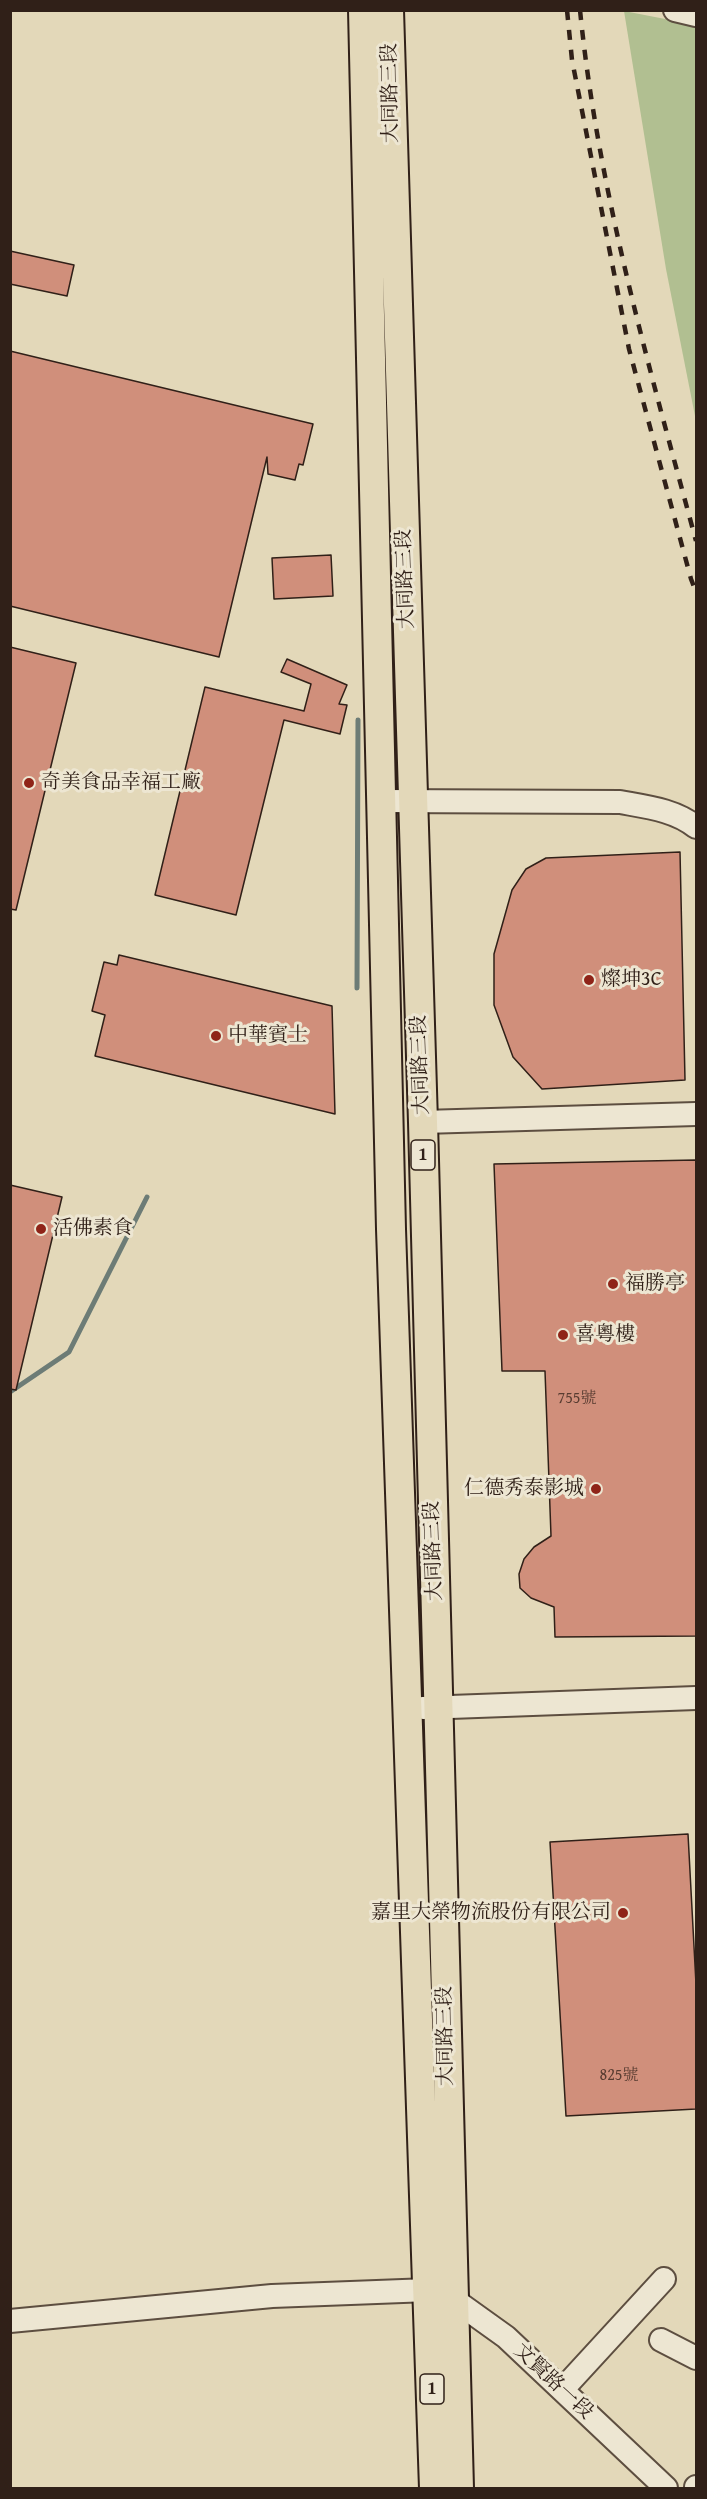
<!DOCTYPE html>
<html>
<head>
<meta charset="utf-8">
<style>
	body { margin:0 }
	#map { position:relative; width:707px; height:2499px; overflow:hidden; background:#e3d8b9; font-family:"Gentium Book Plus",serif }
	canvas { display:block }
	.frame { position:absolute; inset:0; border:12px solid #302018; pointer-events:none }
</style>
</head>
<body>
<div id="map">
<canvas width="707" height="2499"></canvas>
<div class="frame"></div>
</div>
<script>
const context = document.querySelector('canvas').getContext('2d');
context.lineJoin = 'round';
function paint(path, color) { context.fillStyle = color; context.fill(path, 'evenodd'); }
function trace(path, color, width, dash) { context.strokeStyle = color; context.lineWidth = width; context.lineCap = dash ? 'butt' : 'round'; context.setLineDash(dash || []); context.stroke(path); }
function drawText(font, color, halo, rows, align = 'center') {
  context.font = font + ' "Gentium Book Plus","Noto Serif TC",serif'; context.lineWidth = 6; context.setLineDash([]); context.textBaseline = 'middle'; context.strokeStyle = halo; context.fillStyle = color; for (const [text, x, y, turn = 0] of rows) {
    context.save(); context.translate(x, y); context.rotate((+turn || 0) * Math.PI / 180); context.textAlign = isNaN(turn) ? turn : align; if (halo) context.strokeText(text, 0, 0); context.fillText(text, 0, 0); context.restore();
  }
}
paint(new Path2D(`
	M 624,11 L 696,25 L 696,421 L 666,269 Z`), '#b1bf91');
trace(new Path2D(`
	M 357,988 L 358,720
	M 10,1392 L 69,1352 L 147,1197`), '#6d7c76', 5);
const building = new Path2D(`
	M 10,251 L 74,265 L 67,296 L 10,284 Z
	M 10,351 L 313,424 L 303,465 L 299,464 L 295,480 L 268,474 L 267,457 L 219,657 L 10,606 Z
	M 331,555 L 333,596 L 274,599 L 272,558 Z
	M 10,647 L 76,663 L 16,910 L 10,909 Z
	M 287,659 L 347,685 L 339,704 L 347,705 L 340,734 L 284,720 L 236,915 L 155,895 L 205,687 L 304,711 L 311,684 L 281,672 Z
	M 680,852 L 685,1080 L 542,1089 L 513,1057 L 494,1005 L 494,954 L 512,890 L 526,869 L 546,858 Z
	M 119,955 L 332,1006 L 335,1114 L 95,1056 L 105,1015 L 92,1011 L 104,962 L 117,965 Z
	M 696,1160 L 696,1636 L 555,1637 L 554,1607 L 531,1598 L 520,1588 L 519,1574 L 524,1559 L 534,1547 L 551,1536 L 545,1371 L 502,1371 L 494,1164 Z
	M 10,1185 L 62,1197 L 16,1390 L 10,1389 Z
	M 688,1834 L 696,1984 L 696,2109 L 566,2116 L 550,1842 Z`);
paint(building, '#d08f7b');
trace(building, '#302018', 1.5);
const minor = new Path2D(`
	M 675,10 L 696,15
	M 381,801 L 620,802 C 647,807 675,810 696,827
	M 423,1122 L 696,1114
	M 423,1708 L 696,1698
	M 10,2321 L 272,2296 L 429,2290 L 453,2299 L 506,2337 L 666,2488
	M 661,2340 L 696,2358
	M 562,2390 L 664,2279
	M 696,2488 L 696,2487`);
const major = new Path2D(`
	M 363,10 L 391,1229 L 434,2488
	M 389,10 L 423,1122 L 459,2488`);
trace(minor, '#5d4e40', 26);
trace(major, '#302018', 32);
trace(minor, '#ede6d2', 22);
trace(major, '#e3d8b9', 28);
trace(new Path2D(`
	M 567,10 L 572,60 L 629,349 L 691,579 L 696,592
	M 580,10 C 598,191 649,366 696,541`), '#302018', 4.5, [10, 10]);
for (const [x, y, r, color] of [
	[29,783,6,"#8f2418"],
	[589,980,6,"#8f2418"],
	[216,1036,6,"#8f2418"],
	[41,1229,6,"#8f2418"],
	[613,1284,6,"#8f2418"],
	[563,1335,6,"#8f2418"],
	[596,1489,6,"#8f2418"],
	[623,1913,6,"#8f2418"]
]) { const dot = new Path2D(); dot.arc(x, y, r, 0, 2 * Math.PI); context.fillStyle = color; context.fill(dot); trace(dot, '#ede6d2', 2); }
drawText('16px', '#583c31', null, [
	["755號",577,1399],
	["825號",619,2076]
]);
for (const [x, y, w] of [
	[423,1155,24],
	[432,2389,24]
]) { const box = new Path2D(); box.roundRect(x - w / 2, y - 15, w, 30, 4.5); context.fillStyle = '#ede6d2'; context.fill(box); trace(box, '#302018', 1.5); }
drawText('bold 18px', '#302018', null, [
	["1",423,1155],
	["1",432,2389]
]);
drawText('20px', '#302018', '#ede6d2', [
	["大同路三段",391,93,-91],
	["大同路三段",406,579,-92],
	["大同路三段",421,1065,-92],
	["大同路三段",434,1551,-92],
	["大同路三段",446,2036,-91],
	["文賢路一段",553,2382,43]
]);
drawText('20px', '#302018', '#ede6d2', [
	["奇美食品幸福工廠",41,783],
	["燦坤3C",601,980],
	["中華賓士",228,1036],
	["活佛素食",53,1229],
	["福勝亭",625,1284],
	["喜粵樓",575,1335],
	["仁德秀泰影城",584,1489,"right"],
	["嘉里大榮物流股份有限公司",611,1913,"right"]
], 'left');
</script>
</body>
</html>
